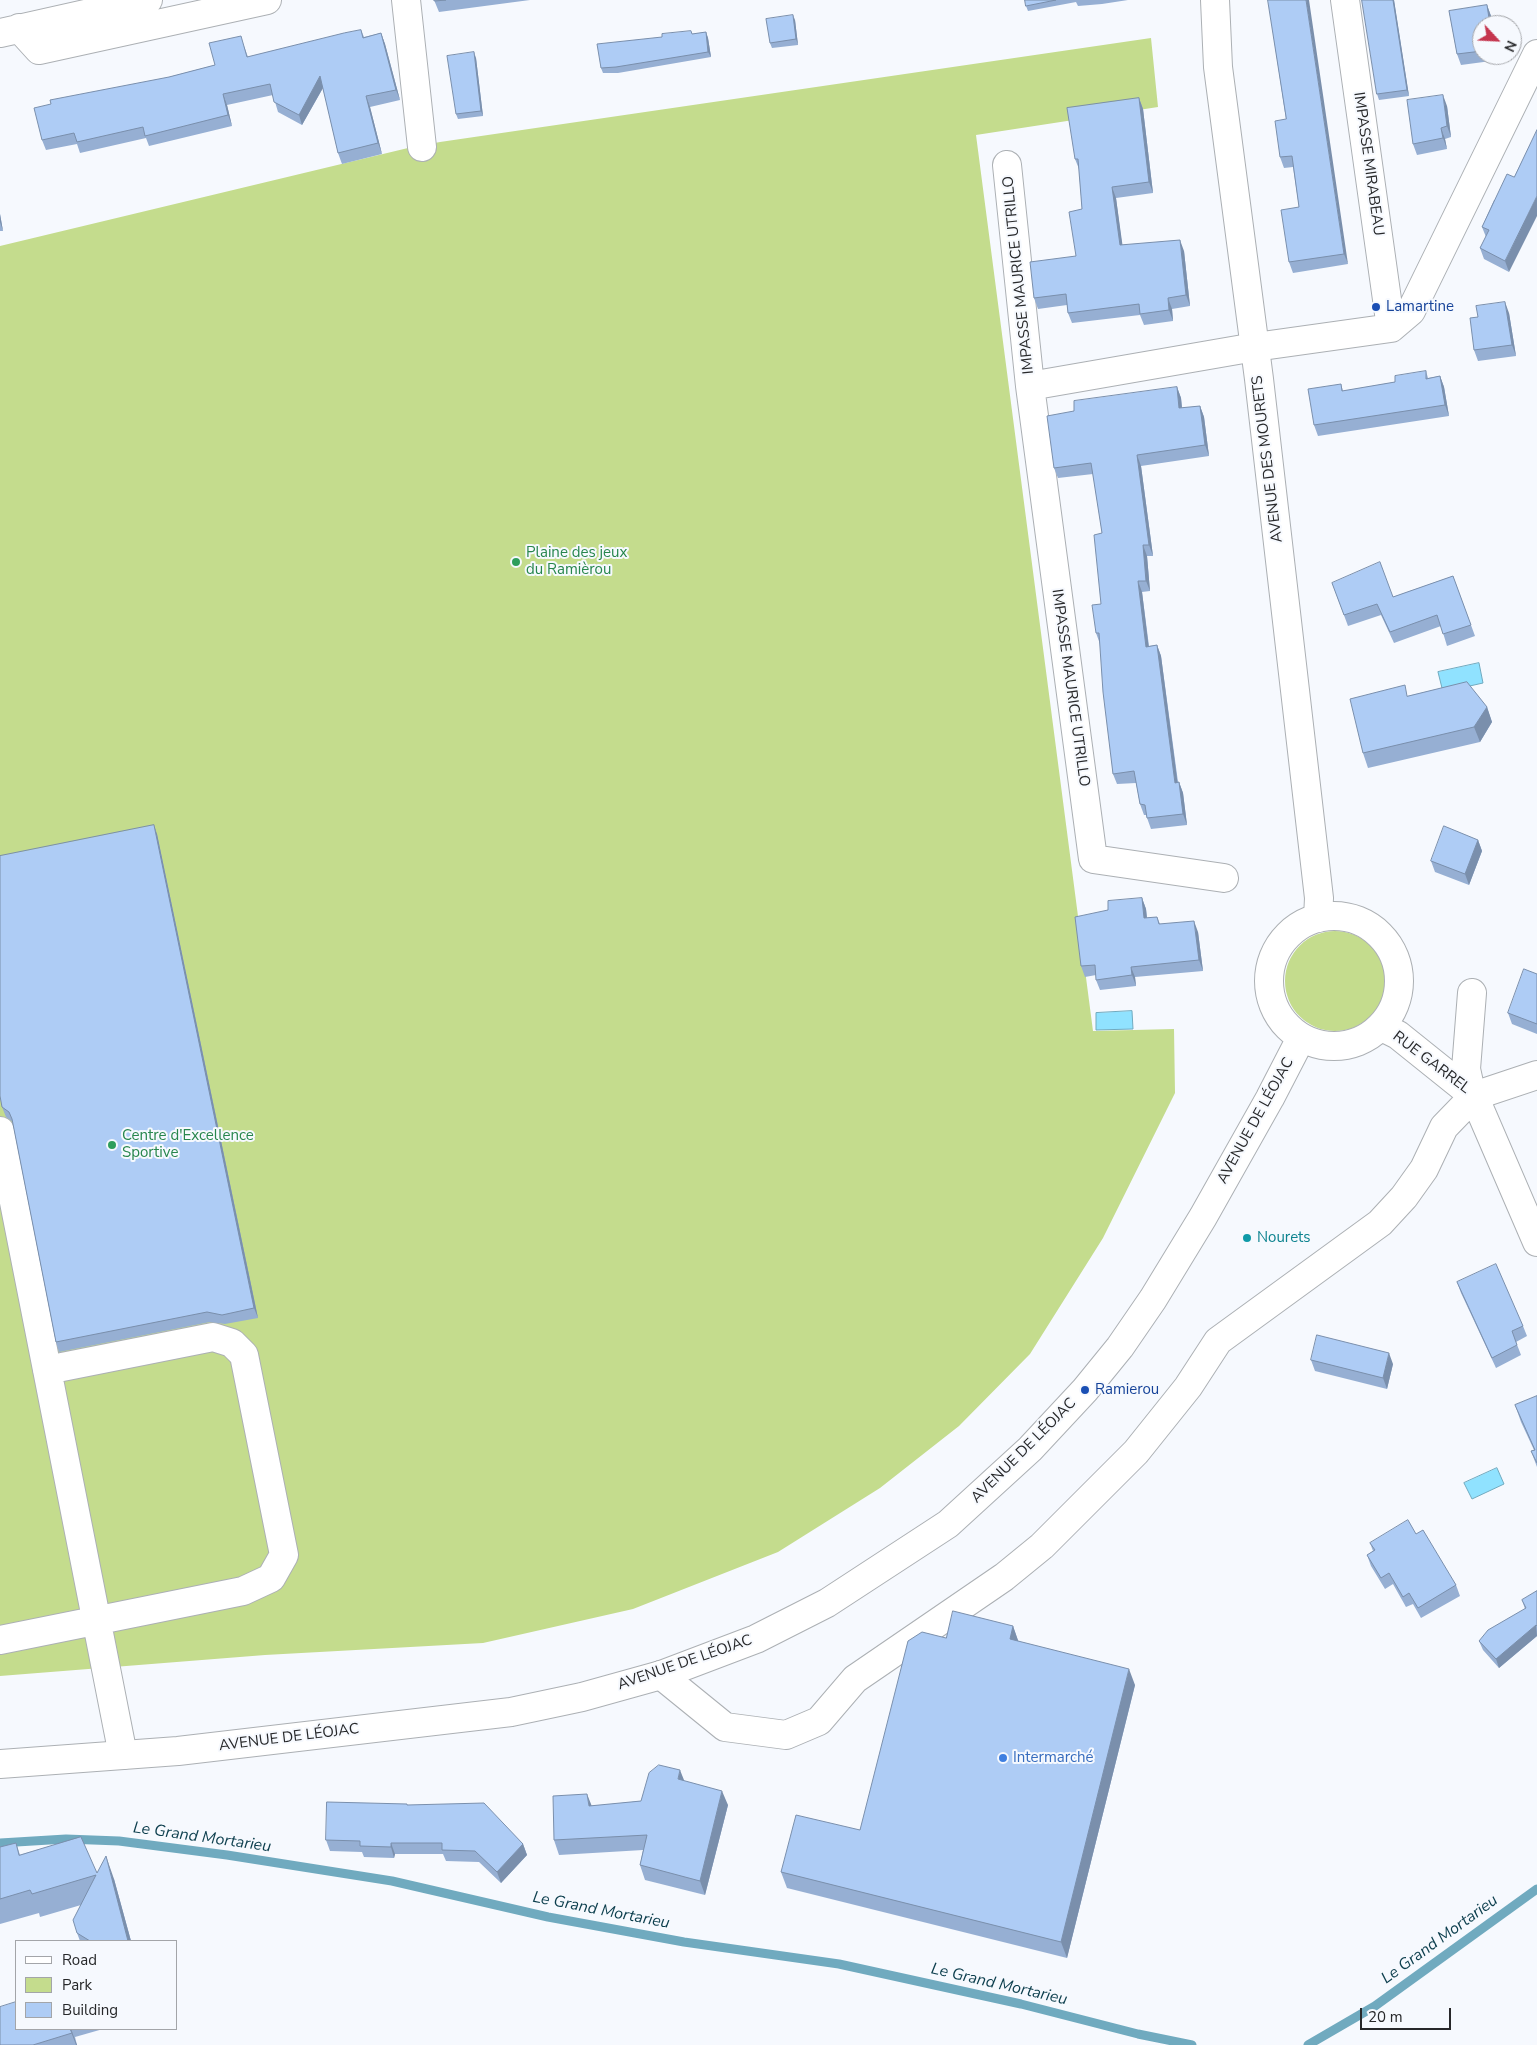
<!DOCTYPE html>
<html>
<head>
<meta charset="utf-8">
<style>
	body { margin:0 }
	#map { position:relative; width:1537px; height:2045px; overflow:hidden; background:#f6f9fe; font-family:"Nunito Sans",sans-serif }
	canvas { display:block }
	.legend { position:absolute; left:15px; top:1940px; width:162px; height:90px; box-sizing:border-box; background:#f6f9fe; border:1px solid #a3a5a9; margin:0; padding:6px 9px; list-style:none; font-size:15px; color:#27282a }
	.legend li { display:flex; align-items:center; gap:10px; height:25px }
	.legend b { width:25px; border:1px solid #a3a5a9 }
	.north { position:absolute; left:1472px; top:15px; width:50px; height:50px; box-sizing:border-box; background:#f6f9fe; border:1px solid #a3a5a9; border-radius:50%; rotate:115deg; font-size:14px; font-weight:700; line-height:20px; text-align:center; color:#27282a }
	.north::after { content:''; display:block; margin:auto; width:18px; height:22px; background:#c5354e; clip-path:polygon(50% 0,100% 100%,50% 72%,0 100%) }
	.scale { position:absolute; left:1360px; top:2008px; width:91px; height:22px; box-sizing:border-box; border:2px solid #27282a; border-top:0; padding-left:6px; font-size:15px; line-height:18px; white-space:nowrap; color:#27282a; -webkit-text-stroke:4px #f6f9fe; paint-order:stroke }
</style>
</head>
<body>
<div id="map">
<canvas width="1537" height="2045"></canvas>
<ul class="legend">
<li><b style="height:6px;background:#fff"></b>Road</li>
<li><b style="height:14px;background:#c4dc8d"></b>Park</li>
<li><b style="height:14px;background:#aeccf5"></b>Building</li>
</ul>
<div class="north">N</div>
<div class="scale">20 m</div>
</div>
<script>
const context = document.querySelector('canvas').getContext('2d');
context.lineJoin = 'round';
function paint(path, color) { context.fillStyle = color; context.fill(path, 'evenodd'); }
function trace(path, color, width, dash) { context.strokeStyle = color; context.lineWidth = width; context.lineCap = dash ? 'butt' : 'round'; context.setLineDash(dash || []); context.stroke(path); }
function drawText(font, color, halo, rows, align = 'center') {
  context.font = font + ' "Nunito Sans",sans-serif'; context.lineWidth = 4; context.setLineDash([]); context.textBaseline = 'middle'; context.strokeStyle = halo; context.fillStyle = color; for (const [text, x, y, turn = 0] of rows) {
    context.save(); context.translate(x, y); context.rotate((+turn || 0) * Math.PI / 180); context.textAlign = isNaN(turn) ? turn : align; if (halo) context.strokeText(text, 0, 0); context.fillText(text, 0, 0); context.restore();
  }
}
paint(new Path2D(`
	M 1151,38 L 1158,107 L 976,135 L 1093,1031 L 1174,1029 L 1175,1093 L 1103,1238 L 1030,1354 L 959,1426 L 880,1488 L 778,1552 L 633,1609 L 483,1643 L 265,1655 L 0,1676 L 0,246 L 408,148 L 440,142 Z
	M1285 981a50 50 0 1 1 100 0a50 50 0 1 1-100 0Z`), '#c4dc8d');
const water = new Path2D(`
	M 1479,663 L 1483,683 L 1443,692 L 1438,672 Z
	M 1132,1011 L 1133,1029 L 1096,1030 L 1096,1013 Z
	M 1497,1468 L 1504,1484 L 1472,1499 L 1464,1483 Z`);
paint(water, '#90e2ff');
trace(water, '#70aabf', 1);
trace(new Path2D(`
	M 0,1843 L 66,1839 L 119,1841 L 227,1855 L 392,1881 L 548,1917 L 684,1942 L 839,1964 L 1021,2004 L 1138,2034 L 1192,2045
	M 1308,2045 L 1375,2006 L 1537,1889`), '#70aabf', 9);
const minor = new Path2D(`
	M 406,0 L 422,147
	M 1345,0 L 1391,328
	M 19,28 L 39,50 L 267,0
	M 0,33 L 148,0
	M 1007,165 L 1030,386 L 1093,859 L 1224,878
	M 1030,386 L 1255,347 L 1391,328 L 1411,311 L 1537,54
	M 1382,1027 L 1398,1035 L 1474,1096 L 1537,1242
	M 1471,1092 L 1466,1069 L 1472,993
	M 0,1131 L 123,1755
	M 0,1640 L 243,1591 L 271,1578 L 284,1555 L 244,1355 L 232,1343 L 213,1337 L 47,1370
	M 661,1675 L 725,1727 L 786,1735 L 819,1721 L 855,1679 L 1004,1577 L 1042,1546 L 1136,1452 L 1188,1387 L 1218,1341 L 1380,1223 L 1404,1197 L 1424,1169 L 1444,1127 L 1474,1096 L 1537,1075`);
const major = new Path2D(`
	M 1215,0 L 1218,67 L 1259,379 L 1319,898 L 1318,918
	M1269 981a65 65 0 1 1 130 0a65 65 0 1 1-130 0Z
	M 0,1764 L 178,1751 L 511,1712 L 582,1697 L 661,1675 L 756,1639 L 827,1603 L 948,1524 L 1030,1449 L 1085,1390 L 1120,1347 L 1153,1299 L 1203,1217 L 1270,1098 L 1301,1038`);
trace(minor, '#acb0b4', 30);
trace(major, '#acb0b4', 30);
trace(minor, '#fff', 28);
trace(major, '#fff', 28);
paint(new Path2D(`
	M 434,0 L 530,0 L 439,12 Z
	M 1025,0 L 1128,0 L 1102,4 L 1078,6 L 1076,2 L 1028,11 L 1026,6 Z
	M 1268,0 L 1348,264 L 1293,273 L 1289,262 L 1299,207 L 1293,167 L 1284,168 L 1280,157 L 1286,119 Z
	M 1362,0 L 1394,0 L 1409,96 L 1379,100 L 1377,94 Z
	M 1487,5 L 1491,16 L 1492,25 L 1482,25 L 1482,55 L 1490,55 L 1491,61 L 1461,65 L 1457,54 L 1449,11 Z
	M 795,20 L 798,45 L 772,48 L 770,43 Z
	M 361,30 L 364,37 L 381,33 L 385,44 L 400,100 L 370,107 L 382,154 L 342,164 L 338,153 L 323,88 L 302,125 L 278,112 L 273,95 L 227,105 L 232,126 L 149,146 L 146,138 L 80,153 L 77,144 L 46,150 L 42,140 L 169,77 L 215,65 L 244,46 L 248,57 Z
	M 706,32 L 708,38 L 711,57 L 618,73 L 603,73 L 601,68 L 692,34 Z
	M 476,58 L 483,116 L 458,119 L 456,114 Z
	M 1139,98 L 1143,109 L 1153,193 L 1116,198 L 1122,245 L 1184,251 L 1190,306 L 1172,309 L 1173,321 L 1144,325 L 1140,315 L 1072,323 L 1068,313 L 1067,305 L 1038,309 L 1034,298 L 1076,256 L 1082,209 L 1079,169 L 1075,159 Z
	M 1447,106 L 1451,137 L 1445,139 L 1447,149 L 1417,155 L 1413,144 Z
	M 1494,200 L 1509,272 L 1484,259 L 1480,248 L 1486,237 L 1482,227 Z
	M 0,214 L 3,231 L 0,231 Z
	M 1509,313 L 1516,356 L 1478,361 L 1474,350 Z
	M 1426,371 L 1428,378 L 1440,376 L 1444,387 L 1449,416 L 1318,436 L 1314,425 L 1341,384 L 1343,391 L 1395,382 Z
	M 1177,387 L 1181,398 L 1182,408 L 1200,406 L 1204,417 L 1209,456 L 1141,466 L 1153,556 L 1147,556 L 1150,591 L 1142,592 L 1149,646 L 1157,645 L 1161,656 L 1178,782 L 1179,782 L 1183,793 L 1187,825 L 1151,829 L 1146,815 L 1144,815 L 1140,804 L 1136,783 L 1117,784 L 1113,774 L 1100,644 L 1096,633 L 1101,604 L 1102,533 L 1093,474 L 1058,478 L 1054,468 L 1074,411 Z
	M 1453,576 L 1475,636 L 1447,646 L 1441,626 L 1394,643 L 1381,615 L 1348,626 L 1332,583 L 1393,597 Z
	M 1409,696 L 1487,707 L 1492,722 L 1480,742 L 1368,768 L 1363,753 Z
	M 157,834 L 258,1318 L 225,1324 L 210,1322 L 59,1352 L 56,1342 L 13,1122 L 6,1117 L 2,1107 Z
	M 1478,840 L 1482,851 L 1469,885 L 1435,872 L 1431,861 Z
	M 1142,898 L 1146,909 L 1147,918 L 1157,917 L 1160,924 L 1198,932 L 1203,971 L 1135,977 L 1136,986 L 1100,990 L 1096,980 L 1096,975 L 1085,977 L 1081,966 L 1108,910 Z
	M 1537,974 L 1537,1034 L 1512,1024 L 1508,1013 Z
	M 1457,1282 L 1523,1326 L 1527,1336 L 1516,1342 L 1521,1355 L 1496,1368 L 1461,1293 Z
	M 1311,1360 L 1393,1364 L 1387,1389 L 1315,1371 Z
	M 1537,1396 L 1537,1467 L 1531,1451 L 1534,1450 L 1521,1422 L 1515,1405 Z
	M 1416,1534 L 1456,1585 L 1460,1596 L 1421,1618 L 1413,1604 L 1406,1607 L 1393,1584 L 1385,1589 L 1371,1566 L 1367,1555 L 1373,1551 L 1370,1543 Z
	M 1537,1591 L 1537,1636 L 1499,1668 L 1483,1650 L 1479,1641 L 1525,1609 L 1522,1600 Z
	M 1013,1626 L 1018,1641 L 1135,1685 L 1067,1958 L 787,1888 L 781,1872 L 860,1830 L 946,1638 Z
	M 684,1781 L 728,1805 L 705,1895 L 645,1880 L 640,1865 L 643,1850 L 559,1855 L 554,1840 L 592,1806 L 641,1801 Z
	M 407,1805 L 523,1844 L 527,1855 L 501,1883 L 479,1862 L 446,1861 L 443,1854 L 395,1854 L 394,1858 L 364,1857 L 362,1852 L 330,1851 L 326,1840 Z
	M 16,1843 L 20,1855 L 97,1873 L 114,1879 L 131,1941 L 80,1941 L 77,1933 L 81,1905 L 40,1917 L 39,1913 L 0,1924 L 0,1847 Z
	M 16,2029 L 103,2029 L 75,2037 L 77,2045 L 0,2045 Z`), '#96afd3');
paint(new Path2D(`
	M 1306,0 L 1309,0 L 1348,264 L 1344,254 Z
	M 1393,0 L 1394,0 L 1409,96 L 1407,90 Z
	M 1487,5 L 1491,16 L 1492,25 L 1490,25 Z
	M 793,15 L 795,20 L 798,45 L 796,39 Z
	M 706,32 L 708,38 L 711,57 L 708,52 Z
	M 381,33 L 385,44 L 400,100 L 396,90 Z
	M 474,52 L 476,58 L 483,116 L 481,111 Z
	M 320,76 L 324,86 L 302,125 L 299,115 Z
	M 223,94 L 227,105 L 232,126 L 228,115 Z
	M 1443,95 L 1447,106 L 1451,137 L 1447,126 Z
	M 366,96 L 370,107 L 382,154 L 378,143 Z
	M 1139,98 L 1143,109 L 1153,193 L 1149,182 Z
	M 1441,128 L 1445,139 L 1447,149 L 1443,138 Z
	M 1112,187 L 1116,198 L 1124,256 L 1120,245 Z
	M 1537,196 L 1537,216 L 1509,272 L 1505,261 Z
	M 0,214 L 3,231 L 0,222 Z
	M 1180,240 L 1184,251 L 1190,306 L 1186,295 Z
	M 1168,298 L 1172,309 L 1173,321 L 1169,310 Z
	M 1505,302 L 1509,313 L 1516,356 L 1512,345 Z
	M 1440,376 L 1444,387 L 1449,416 L 1445,405 Z
	M 1177,387 L 1181,398 L 1183,419 L 1179,408 Z
	M 1200,406 L 1204,417 L 1209,456 L 1205,445 Z
	M 1137,455 L 1141,466 L 1153,556 L 1149,545 Z
	M 1143,545 L 1147,556 L 1150,591 L 1146,581 Z
	M 1138,581 L 1142,592 L 1150,658 L 1146,647 Z
	M 1157,645 L 1161,656 L 1179,794 L 1175,783 Z
	M 1487,707 L 1492,722 L 1480,742 L 1474,727 Z
	M 1179,782 L 1183,793 L 1187,825 L 1183,814 Z
	M 154,825 L 157,834 L 258,1318 L 254,1308 Z
	M 1478,840 L 1482,851 L 1469,885 L 1465,874 Z
	M 1142,898 L 1146,909 L 1148,929 L 1144,918 Z
	M 1194,921 L 1198,932 L 1203,971 L 1199,960 Z
	M 1131,967 L 1135,977 L 1136,986 L 1132,975 Z
	M 1389,1353 L 1393,1364 L 1387,1389 L 1383,1378 Z
	M 1536,1625 L 1537,1636 L 1499,1668 L 1496,1659 Z
	M 1013,1626 L 1019,1643 L 1010,1639 Z
	M 1129,1669 L 1135,1685 L 1067,1958 L 1061,1942 Z
	M 680,1770 L 686,1785 L 678,1779 Z
	M 722,1791 L 728,1805 L 705,1895 L 700,1881 Z
	M 587,1794 L 593,1809 L 589,1806 Z
	M 391,1843 L 395,1854 L 394,1858 L 391,1847 Z
	M 523,1844 L 527,1855 L 501,1883 L 497,1872 Z
	M 106,1856 L 114,1879 L 131,1941 L 128,1941 Z
	M 70,2029 L 71,2029 L 77,2045 L 76,2045 Z`), '#7a8fac');
const building = new Path2D(`
	M 434,0 L 446,0 L 435,1 Z
	M 1025,0 L 1056,0 L 1026,6 Z
	M 1268,0 L 1306,0 L 1344,254 L 1289,262 L 1281,210 L 1299,207 L 1292,156 L 1280,157 L 1275,121 L 1286,119 Z
	M 1362,0 L 1393,0 L 1407,90 L 1377,94 Z
	M 1487,5 L 1490,25 L 1482,25 L 1482,51 L 1457,54 L 1449,11 Z
	M 793,15 L 796,39 L 770,43 L 766,19 Z
	M 361,30 L 363,38 L 381,33 L 396,90 L 366,96 L 378,143 L 338,153 L 320,76 L 299,115 L 274,102 L 270,84 L 223,94 L 228,115 L 145,136 L 143,127 L 77,142 L 74,133 L 42,140 L 34,108 L 51,104 L 50,100 L 169,77 L 215,65 L 209,43 L 241,36 L 247,57 L 344,33 Z
	M 691,31 L 692,34 L 706,32 L 708,52 L 616,67 L 601,68 L 597,44 L 662,37 L 662,34 Z
	M 474,52 L 481,111 L 456,114 L 447,56 Z
	M 1443,95 L 1447,126 L 1441,128 L 1443,138 L 1413,144 L 1407,100 Z
	M 1139,98 L 1149,182 L 1112,187 L 1120,245 L 1180,240 L 1186,295 L 1168,298 L 1169,310 L 1140,314 L 1139,304 L 1068,313 L 1066,294 L 1034,298 L 1030,262 L 1076,256 L 1069,212 L 1082,209 L 1078,159 L 1075,159 L 1067,108 Z
	M 1537,130 L 1537,196 L 1505,261 L 1480,248 L 1489,230 L 1482,227 L 1507,174 L 1514,177 Z
	M 1505,302 L 1512,345 L 1474,350 L 1470,318 L 1478,317 L 1476,306 Z
	M 1426,371 L 1426,379 L 1440,376 L 1445,405 L 1314,425 L 1308,389 L 1341,384 L 1342,391 L 1395,382 L 1395,376 Z
	M 1177,387 L 1179,408 L 1200,406 L 1205,445 L 1137,455 L 1149,545 L 1143,545 L 1146,581 L 1138,581 L 1146,647 L 1157,645 L 1175,783 L 1179,782 L 1183,814 L 1147,818 L 1145,805 L 1140,804 L 1134,771 L 1113,774 L 1103,692 L 1099,633 L 1096,633 L 1092,605 L 1101,604 L 1094,535 L 1102,533 L 1091,463 L 1054,468 L 1047,416 L 1074,411 L 1074,401 Z
	M 1380,562 L 1393,597 L 1453,576 L 1471,625 L 1443,634 L 1437,615 L 1390,632 L 1377,604 L 1344,615 L 1332,583 Z
	M 1467,682 L 1487,707 L 1474,727 L 1363,753 L 1350,699 L 1405,685 L 1407,696 Z
	M 154,825 L 254,1308 L 222,1315 L 207,1312 L 56,1342 L 12,1119 L 9,1112 L 2,1107 L 0,1096 L 0,856 Z
	M 1444,826 L 1478,840 L 1465,874 L 1431,861 Z
	M 1142,898 L 1144,918 L 1157,917 L 1159,924 L 1194,921 L 1199,960 L 1131,967 L 1132,975 L 1096,980 L 1095,965 L 1081,966 L 1075,917 L 1108,910 L 1108,901 Z
	M 1524,969 L 1537,974 L 1537,1024 L 1508,1013 Z
	M 1496,1264 L 1523,1326 L 1512,1331 L 1517,1345 L 1492,1358 L 1457,1282 Z
	M 1317,1335 L 1389,1353 L 1383,1378 L 1311,1360 Z
	M 1537,1396 L 1537,1463 L 1531,1451 L 1535,1450 L 1515,1405 Z
	M 1408,1520 L 1416,1534 L 1423,1530 L 1456,1585 L 1418,1608 L 1409,1593 L 1403,1597 L 1389,1573 L 1381,1578 L 1367,1555 L 1375,1550 L 1370,1543 Z
	M 1537,1591 L 1537,1626 L 1536,1625 L 1496,1659 L 1479,1641 L 1488,1630 L 1526,1608 L 1522,1600 Z
	M 953,1611 L 1013,1626 L 1010,1639 L 1129,1669 L 1061,1942 L 781,1872 L 796,1815 L 860,1830 L 908,1641 L 922,1632 L 946,1638 Z
	M 659,1765 L 680,1770 L 678,1779 L 722,1791 L 700,1881 L 640,1865 L 647,1835 L 554,1840 L 553,1796 L 587,1794 L 589,1806 L 641,1801 L 649,1773 Z
	M 327,1802 L 407,1804 L 407,1805 L 484,1803 L 523,1844 L 497,1872 L 475,1851 L 442,1850 L 442,1843 L 391,1843 L 391,1847 L 360,1846 L 360,1841 L 326,1840 Z
	M 81,1837 L 97,1873 L 106,1856 L 128,1941 L 90,1941 L 77,1933 L 73,1920 L 96,1875 L 32,1894 L 30,1890 L 0,1899 L 0,1847 L 16,1843 L 19,1855 Z
	M 16,2002 L 16,2029 L 70,2029 L 72,2033 L 33,2045 L 0,2045 L 0,2007 Z`);
paint(building, '#aeccf5');
trace(building, '#7a8fac', 1);
for (const [x, y, r, color] of [
	[1376,307,5,"#1a4fb4"],
	[516,562,5,"#2e9e5b"],
	[112,1145,5,"#2e9e5b"],
	[1247,1238,5,"#0f9aa8"],
	[1085,1390,5,"#1a4fb4"],
	[1003,1758,5,"#3f7fe0"]
]) { const dot = new Path2D(); dot.arc(x, y, r, 0, 2 * Math.PI); context.fillStyle = color; context.fill(dot); trace(dot, '#f6f9fe', 2); }
drawText('15px', '#27282a', '#f6f9fe', [
	["IMPASSE MIRABEAU",1368,164,82],
	["IMPASSE MAURICE UTRILLO",1019,275,-96],
	["AVENUE DES MOURETS",1268,459,-97],
	["IMPASSE MAURICE UTRILLO",1070,688,82],
	["RUE GARREL",1431,1063,37],
	["AVENUE DE LÉOJAC",1256,1121,-61],
	["AVENUE DE LÉOJAC",1024,1451,-45],
	["AVENUE DE LÉOJAC",685,1663,-19],
	["AVENUE DE LÉOJAC",289,1738,-7]
]);
drawText('15px', '#164399', '#f6f9fe', [
	["Lamartine",1386,307],
	["Ramierou",1095,1390]
], 'left');
drawText('15px', '#27864d', '#f6f9fe', [
	["Plaine des jeux",526,553],
	["du Ramièrou",526,570],
	["Centre d'Excellence",122,1136],
	["Sportive",122,1153]
], 'left');
drawText('15px', '#0d838f', '#f6f9fe', [
	["Nourets",1257,1238]
], 'left');
drawText('15px', '#366cbe', '#f6f9fe', [
	["Intermarché",1013,1758]
], 'left');
drawText('italic 16px', '#0c3e4d', '#f6f9fe', [
	["Le Grand Mortarieu",202,1838,8],
	["Le Grand Mortarieu",601,1911,11],
	["Le Grand Mortarieu",1440,1940,-36],
	["Le Grand Mortarieu",999,1985,13]
]);
</script>
</body>
</html>
